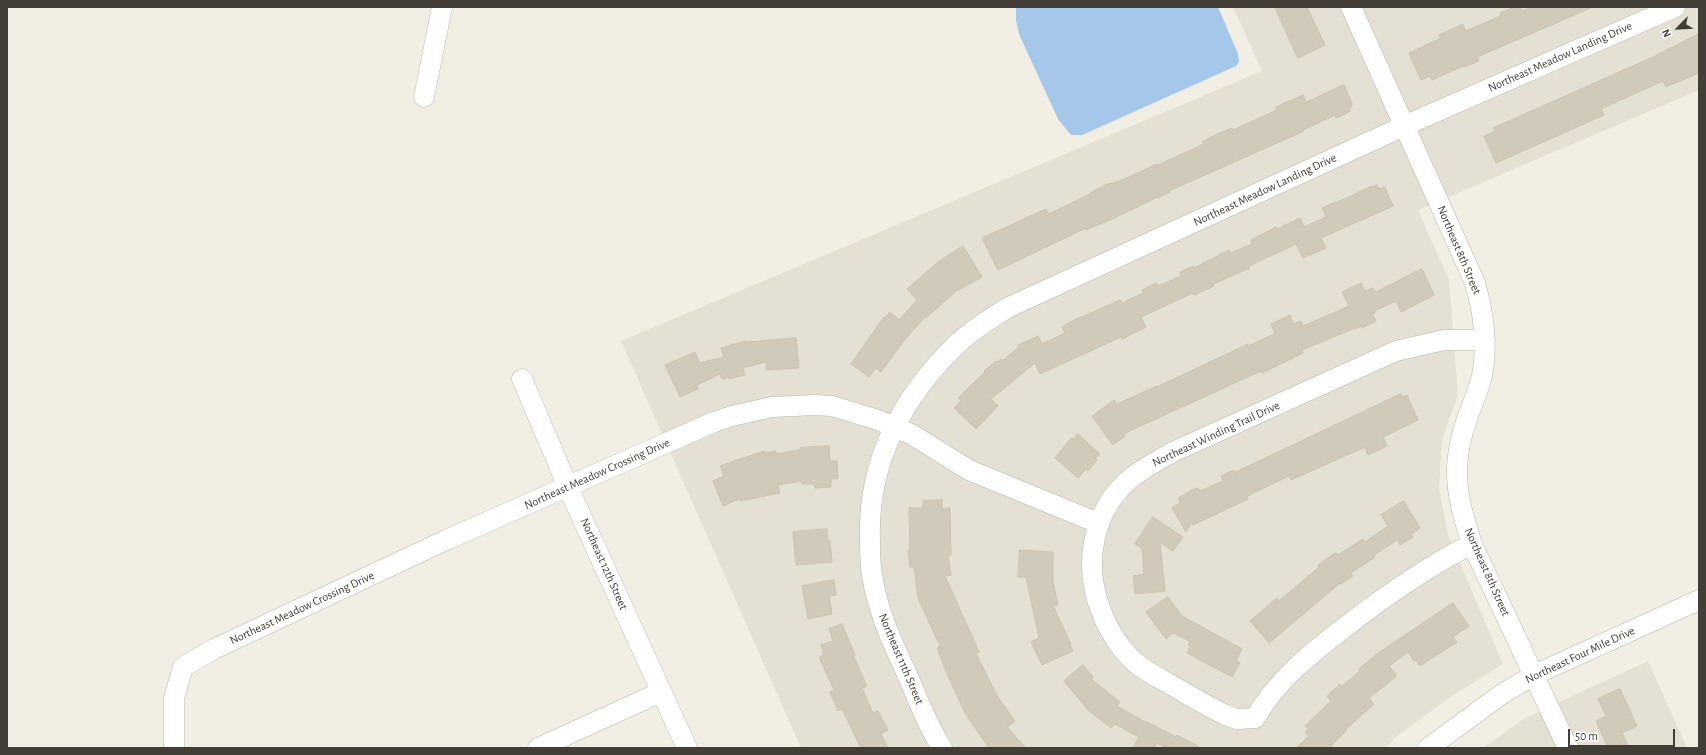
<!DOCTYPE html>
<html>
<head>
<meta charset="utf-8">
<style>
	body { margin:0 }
	#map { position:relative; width:1706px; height:755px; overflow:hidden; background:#f1eee4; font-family:"Alegreya Sans",sans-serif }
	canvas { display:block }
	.frame { position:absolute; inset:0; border:8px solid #423e35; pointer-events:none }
	.north { position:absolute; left:1658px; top:8px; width:40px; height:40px; -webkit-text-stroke:3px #fff; paint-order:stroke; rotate:246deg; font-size:11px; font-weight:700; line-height:16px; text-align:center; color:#423e35 }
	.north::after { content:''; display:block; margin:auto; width:14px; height:18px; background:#423e35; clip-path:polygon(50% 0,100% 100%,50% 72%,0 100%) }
	.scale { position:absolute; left:1568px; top:729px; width:107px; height:18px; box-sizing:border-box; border:2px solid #423e35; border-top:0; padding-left:5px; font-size:12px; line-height:14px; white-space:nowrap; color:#423e35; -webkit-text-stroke:3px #fff; paint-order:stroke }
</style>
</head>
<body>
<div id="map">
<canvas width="1706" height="755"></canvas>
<div class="frame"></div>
<div class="north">N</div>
<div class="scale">50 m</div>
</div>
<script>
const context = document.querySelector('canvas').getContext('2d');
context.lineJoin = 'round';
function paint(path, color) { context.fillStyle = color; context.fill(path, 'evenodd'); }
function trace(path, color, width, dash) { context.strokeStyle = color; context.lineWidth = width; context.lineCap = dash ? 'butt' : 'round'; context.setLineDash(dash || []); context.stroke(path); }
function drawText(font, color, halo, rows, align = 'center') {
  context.font = font + ' "Alegreya Sans",sans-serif'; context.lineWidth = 3.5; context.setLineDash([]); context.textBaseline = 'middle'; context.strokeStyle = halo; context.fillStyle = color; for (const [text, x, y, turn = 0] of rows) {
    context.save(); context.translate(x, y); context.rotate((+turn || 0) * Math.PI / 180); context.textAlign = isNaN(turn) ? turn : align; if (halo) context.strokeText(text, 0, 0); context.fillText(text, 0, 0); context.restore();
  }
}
paint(new Path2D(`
	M 1233,7 L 1699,7 L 1699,90 L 1418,210 L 1449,280 L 1458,395 L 1442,439 L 1439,488 L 1448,535 L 1503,664 L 1449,698 L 1396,737 L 1385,748 L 801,748 L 621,341 L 1262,71 Z
	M 1648,661 L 1687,748 L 1483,748 L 1525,718 Z`), '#e4e0d3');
paint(new Path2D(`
	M 1016,7 L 1218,7 L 1238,54 L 1239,62 L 1236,66 L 1082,135 L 1071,135 L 1058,119 L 1019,34 L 1016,20 Z`), '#a4c7ea');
const building = new Path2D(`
	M 1275,7 L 1307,7 L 1325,45 L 1298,58 Z
	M 1516,7 L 1520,7 L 1522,11 L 1531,7 L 1593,7 L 1477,57 L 1479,61 L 1464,67 L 1463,66 L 1432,80 L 1430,76 L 1421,80 L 1409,53 L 1441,38 L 1439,35 L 1463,24 L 1466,31 L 1501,16 L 1500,13 Z
	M 1699,34 L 1699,73 L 1666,87 L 1663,81 L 1627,97 L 1601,109 L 1604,115 L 1496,163 L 1484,136 L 1495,131 L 1493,128 L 1653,57 Z
	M 1344,85 L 1352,103 L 1352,106 L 1349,108 L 1350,111 L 1347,113 L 1336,118 L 1335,115 L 1303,130 L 1304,131 L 1169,191 L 1170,192 L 1158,198 L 1158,197 L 1112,219 L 1086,230 L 1086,228 L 998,270 L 982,238 L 1046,209 L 1049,214 L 1090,194 L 1090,193 L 1105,185 L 1120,181 L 1157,164 L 1158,165 L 1204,144 L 1202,142 L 1217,134 L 1232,128 L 1233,130 L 1277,110 L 1276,107 L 1303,95 L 1306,102 Z
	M 1377,185 L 1379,189 L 1385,187 L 1393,206 L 1321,238 L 1326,248 L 1303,258 L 1296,244 L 1249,266 L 1250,268 L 1213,284 L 1214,286 L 1194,295 L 1193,293 L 1141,317 L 1146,327 L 1122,339 L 1121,337 L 1040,374 L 1035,363 L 991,399 L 998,406 L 976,429 L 954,408 L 961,401 L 958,398 L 985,372 L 984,371 L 996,361 L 997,362 L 1001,359 L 1002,361 L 1019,347 L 1018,345 L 1038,336 L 1042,344 L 1065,333 L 1062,327 L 1068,323 L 1120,300 L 1122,303 L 1143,293 L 1142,290 L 1156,283 L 1158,286 L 1181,276 L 1180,272 L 1193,266 L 1194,268 L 1229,250 L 1231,253 L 1252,244 L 1251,240 L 1276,227 L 1277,229 L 1300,218 L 1304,227 L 1326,217 L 1322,208 L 1335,202 L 1336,203 L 1372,186 L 1372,187 Z
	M 963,246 L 982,277 L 956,291 L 927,317 L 926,316 L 906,338 L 881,372 L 876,368 L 869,377 L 851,364 L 884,317 L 885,318 L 890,312 L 899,320 L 917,300 L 907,289 L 938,262 Z
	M 1422,269 L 1434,295 L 1401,312 L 1396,301 L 1374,311 L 1375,313 L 1372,314 L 1376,321 L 1362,328 L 1361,326 L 1356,329 L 1355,328 L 1302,350 L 1303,353 L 1262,373 L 1261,371 L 1123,434 L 1125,436 L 1113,445 L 1092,416 L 1114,400 L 1117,404 L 1157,386 L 1157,387 L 1248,344 L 1248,346 L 1275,334 L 1271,324 L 1290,315 L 1294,324 L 1301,321 L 1303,326 L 1349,306 L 1342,292 L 1361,283 L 1365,291 L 1373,288 L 1375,292 Z
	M 796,338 L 799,368 L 766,370 L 766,362 L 743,368 L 745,375 L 729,379 L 729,377 L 722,379 L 720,374 L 697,385 L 698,389 L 680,397 L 665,365 L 695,352 L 700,363 L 724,357 L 721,348 L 745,341 L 746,342 Z
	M 1401,394 L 1403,397 L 1407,395 L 1418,420 L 1383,437 L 1387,446 L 1368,455 L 1365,447 L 1291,480 L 1289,476 L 1247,496 L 1248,499 L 1193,525 L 1192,522 L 1186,532 L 1172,508 L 1180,503 L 1178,498 L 1192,490 L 1198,488 L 1200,491 L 1223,481 L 1221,476 L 1234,470 L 1235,472 Z
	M 1078,434 L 1100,454 L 1095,458 L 1097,460 L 1088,471 L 1086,469 L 1078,478 L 1055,458 L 1071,438 L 1073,439 Z
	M 829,446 L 830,461 L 837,461 L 838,479 L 831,479 L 831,487 L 815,488 L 814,484 L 802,484 L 802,481 L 778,485 L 780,493 L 740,501 L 739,499 L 723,506 L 713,481 L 724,476 L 720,466 L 764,451 L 765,453 L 776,451 L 776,454 L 800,450 L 800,448 Z
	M 942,500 L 942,509 L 950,508 L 951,555 L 948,555 L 951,575 L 945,576 L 979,652 L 976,654 L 999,699 L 1015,721 L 1007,727 L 1026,748 L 989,748 L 965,713 L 947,674 L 937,648 L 940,646 L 918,598 L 914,567 L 910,567 L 908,550 L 910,550 L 909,508 L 923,508 L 923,501 Z
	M 1404,501 L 1420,528 L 1411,534 L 1413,537 L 1400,545 L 1397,540 L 1374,555 L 1375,557 L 1351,573 L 1353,576 L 1341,584 L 1340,583 L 1269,643 L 1250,621 L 1277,598 L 1279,601 L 1319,567 L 1318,565 L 1335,553 L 1338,555 L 1363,539 L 1365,542 L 1388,526 L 1381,515 Z
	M 1153,517 L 1183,537 L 1173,551 L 1160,542 L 1165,591 L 1135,594 L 1133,576 L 1144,574 L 1142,548 L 1135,544 Z
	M 827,529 L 828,541 L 830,541 L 832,562 L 796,565 L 793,532 Z
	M 1020,550 L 1053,552 L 1053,582 L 1058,605 L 1053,606 L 1071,644 L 1070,645 L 1073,651 L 1042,665 L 1031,642 L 1039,638 L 1026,577 L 1018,577 Z
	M 834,580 L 836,595 L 829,596 L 832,614 L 808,619 L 802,586 Z
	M 1168,597 L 1182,616 L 1242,649 L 1236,661 L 1240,663 L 1232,677 L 1187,653 L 1191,646 L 1188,645 L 1190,641 L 1173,633 L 1166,639 L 1146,612 Z
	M 1453,603 L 1469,626 L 1453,637 L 1457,642 L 1420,666 L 1416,660 L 1414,661 L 1408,652 L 1389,666 L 1397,676 L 1369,698 L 1374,704 L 1346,729 L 1347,730 L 1329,748 L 1296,748 L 1309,736 L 1305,733 L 1308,729 L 1305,726 L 1331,701 L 1327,696 L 1340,684 L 1342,686 L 1360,671 L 1359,669 L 1377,654 Z
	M 842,624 L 855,655 L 853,655 L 867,686 L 862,688 L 873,713 L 878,711 L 888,730 L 881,734 L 888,748 L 861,748 L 842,709 L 838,711 L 830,692 L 834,690 L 819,657 L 824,655 L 821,645 L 833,641 L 829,629 Z
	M 1083,665 L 1093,677 L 1091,679 L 1120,702 L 1117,706 L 1147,723 L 1147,722 L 1176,737 L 1177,735 L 1201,748 L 1167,748 L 1157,743 L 1154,748 L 1133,748 L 1139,737 L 1115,724 L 1111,728 L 1088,710 L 1064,681 Z
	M 1620,689 L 1637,726 L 1622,733 L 1629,748 L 1608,748 L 1596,721 L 1606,716 L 1598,699 Z`);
paint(building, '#d1cabb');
trace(building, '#cbc3ae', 1);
const minor = new Path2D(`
	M 1351,7 L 1475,283 C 1484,314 1488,345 1482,376 C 1478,392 1471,407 1466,422 C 1461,436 1458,452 1457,467 C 1456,494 1464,519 1472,544 L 1568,748
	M 424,97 L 442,7
	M 522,379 L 568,487 L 687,748
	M 1472,544 C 1426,567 1385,596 1345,627 C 1310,654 1277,680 1255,718 L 1237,719 L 1226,715 C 1208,707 1190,696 1173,686 C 1163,680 1151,674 1141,667 C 1123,654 1109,632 1101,611 C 1083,565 1092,510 1131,478 C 1145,467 1160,459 1175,451 L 1396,351 L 1444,340 L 1485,340
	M 174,748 L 174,698 L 183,667 L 214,649 L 446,540 L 714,422 L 732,416 L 772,407 L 815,405 L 832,406 L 878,420 L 911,434 L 969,470 L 1098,523
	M 538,748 L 661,692
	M 942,748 C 927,725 917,697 906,672 C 892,642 879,613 873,581 C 870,568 870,554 870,541 C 867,462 902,397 958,343 C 973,329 990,319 1007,308 L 1404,126 L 1675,7
	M 1428,748 L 1502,694 L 1534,675 L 1699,600`);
trace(minor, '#bbb6a8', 21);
trace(minor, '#fff', 20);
drawText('12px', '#423e35', '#fff', [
	["Northeast Meadow Landing Drive",1560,57,-24],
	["Northeast Meadow Landing Drive",1265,190,-25],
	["Northeast 8th Street",1459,250,67],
	["Northeast Winding Trail Drive",1216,434,-25],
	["Northeast Meadow Crossing Drive",597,474,-24],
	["Northeast 12th Street",604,564,66],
	["Northeast 8th Street",1487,572,66],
	["Northeast Meadow Crossing Drive",302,608,-25],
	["Northeast Four Mile Drive",1580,655,-25],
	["Northeast 11th Street",901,659,67]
]);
</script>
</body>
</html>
